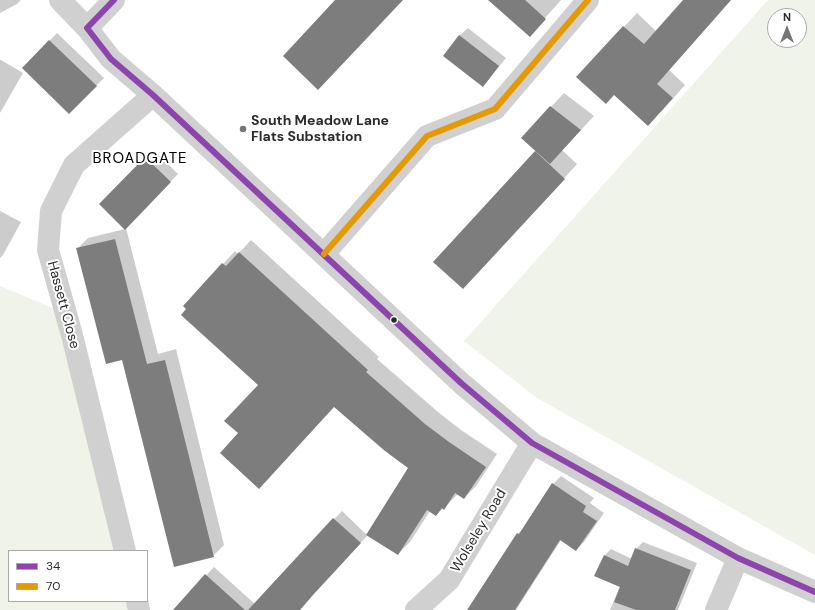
<!DOCTYPE html>
<html>
<head>
<meta charset="utf-8">
<style>
	body { margin:0 }
	#map { position:relative; width:815px; height:610px; overflow:hidden; background:#fff; font-family:"DM Sans",sans-serif }
	canvas { display:block }
	.legend { position:absolute; left:8px; top:550px; width:140px; height:52px; box-sizing:border-box; background:#fff; border:1px solid #aaa; margin:0; padding:5px 7px; list-style:none; font-size:12px; color:#2b2b2b }
	.legend li { display:flex; align-items:center; gap:8px; height:20px }
	.legend b { width:20px; border:1px solid #aaa }
	.north { position:absolute; left:767px; top:8px; width:40px; height:40px; box-sizing:border-box; background:#fff; border:1px solid #aaa; border-radius:50%; rotate:0deg; font-size:11px; font-weight:700; line-height:16px; text-align:center; color:#2b2b2b }
	.north::after { content:''; display:block; margin:auto; width:14px; height:18px; background:#757575; clip-path:polygon(50% 0,100% 100%,50% 72%,0 100%) }
</style>
</head>
<body>
<div id="map">
<canvas width="815" height="610"></canvas>
<ul class="legend">
<li><b style="height:5px;background:#8e44ad"></b>34</li>
<li><b style="height:5px;background:#e39a04"></b>70</li>
</ul>
<div class="north">N</div>
</div>
<script>
const context = document.querySelector('canvas').getContext('2d');
context.lineJoin = 'round';
function paint(path, color) { context.fillStyle = color; context.fill(path, 'evenodd'); }
function trace(path, color, width, dash) { context.strokeStyle = color; context.lineWidth = width; context.lineCap = dash ? 'butt' : 'round'; context.setLineDash(dash || []); context.stroke(path); }
function drawText(font, color, halo, rows, align = 'center') {
  context.font = font + ' "DM Sans",sans-serif'; context.lineWidth = 4; context.setLineDash([]); context.textBaseline = 'middle'; context.strokeStyle = halo; context.fillStyle = color; for (const [text, x, y, turn = 0] of rows) {
    context.save(); context.translate(x, y); context.rotate((+turn || 0) * Math.PI / 180); context.textAlign = isNaN(turn) ? turn : align; if (halo) context.strokeText(text, 0, 0); context.fillText(text, 0, 0); context.restore();
  }
}
paint(new Path2D(`
	M 768,0 L 815,0 L 815,555 L 537,398 L 464,341 ZM 775,16 L 799,16 L 799,40 L 775,40 Z
	M 0,286 L 60,311 L 119,551 L 9,551 L 9,601 L 132,601 L 134,610 L 0,610 Z`), '#f0f3ea');
paint(new Path2D(`
	M 0,0 L 21,0 L 17,4 L 0,13 Z
	M 495,0 L 561,0 L 537,27 Z
	M 684,0 L 731,0 L 669,70 L 685,85 L 661,112 L 614,94 L 577,77 L 637,13 L 656,31 Z
	M 468,28 L 506,58 L 490,78 L 483,86 L 444,55 L 460,35 Z
	M 57,33 L 104,78 L 69,113 L 23,68 Z
	M 0,60 L 1,60 L 23,73 L 0,113 Z
	M 564,93 L 594,116 L 562,150 L 577,164 L 477,274 L 434,262 L 536,151 L 522,138 Z
	M 154,150 L 178,174 L 126,228 L 158,354 L 176,349 L 224,545 L 213,556 L 123,359 L 77,249 L 88,238 L 125,229 L 100,204 Z
	M 0,211 L 21,222 L 3,255 L 0,258 Z
	M 251,240 L 379,357 L 377,359 L 438,412 L 461,430 L 497,454 L 476,486 L 464,498 L 458,494 L 444,508 L 443,508 L 436,515 L 430,511 L 410,542 L 398,554 L 368,535 L 298,610 L 297,610 L 271,586 L 342,511 L 367,535 L 409,468 L 334,406 L 239,433 L 259,385 L 184,306 L 235,251 L 238,254 Z
	M 561,476 L 594,498 L 590,503 L 604,513 L 584,542 L 576,550 L 561,540 L 516,610 L 469,610 L 518,534 L 525,527 L 553,484 Z
	M 643,542 L 697,563 L 678,610 L 610,610 L 620,586 L 596,576 L 605,555 L 611,549 L 632,559 L 636,549 Z
	M 214,567 L 257,606 L 254,610 L 185,610 L 179,605 Z`), '#0003');
paint(new Path2D(`
	M 335,0 L 403,0 L 318,90 L 283,56 Z
	M 488,0 L 525,0 L 546,19 L 530,37 Z
	M 683,0 L 731,0 L 657,84 L 673,98 L 648,126 L 614,95 L 606,104 L 576,77 L 623,26 L 644,44 Z
	M 459,35 L 499,66 L 483,87 L 443,56 Z
	M 49,40 L 97,86 L 69,114 L 22,68 Z
	M 550,106 L 581,130 L 550,164 L 521,138 Z
	M 535,151 L 565,179 L 463,289 L 433,262 Z
	M 145,157 L 171,182 L 125,230 L 99,204 Z
	M 115,239 L 147,364 L 165,360 L 214,557 L 174,567 L 122,360 L 106,364 L 76,248 Z
	M 239,252 L 368,370 L 366,372 L 425,424 L 449,442 L 486,467 L 464,499 L 455,493 L 444,510 L 442,508 L 436,516 L 427,510 L 398,555 L 366,535 L 408,468 L 385,451 L 334,407 L 259,489 L 220,453 L 238,433 L 224,421 L 258,385 L 181,315 L 186,309 L 183,306 L 222,263 L 226,266 Z
	M 552,483 L 586,506 L 583,512 L 597,521 L 576,551 L 560,540 L 515,610 L 467,610 L 517,533 L 519,534 Z
	M 333,518 L 361,543 L 313,595 L 300,610 L 248,610 Z
	M 635,548 L 691,570 L 675,610 L 636,610 L 614,602 L 620,587 L 594,576 L 604,555 L 628,566 Z
	M 205,574 L 245,610 L 173,610 Z`), '#7d7d7d');
trace(new Path2D(`
	M 60,0 L 87,28
	M 114,0 L 87,28 L 111,59 L 153,95 L 461,383 L 532,443 L 738,558 L 815,592
	M 324,254 L 427,136 L 495,109 L 588,0
	M 125,551 L 72,335 L 48,250 L 51,211 L 74,165 L 153,95
	M 137,601 L 139,610
	M 416,610 L 449,580 L 532,443
	M 716,610 L 738,558`), '#d0d0d0', 22);
trace(new Path2D(`
	M 114,0 L 87,28 L 111,59 L 153,95 L 461,383 L 532,443 L 738,558 L 815,592`), '#8e44ad', 6);
trace(new Path2D(`
	M 324,254 L 427,136 L 495,109 L 588,0`), '#e39a04', 6);
for (const [x, y, r, color] of [
	[243,129,4,"#757575"],
	[394,320,3.5,"#2b2b2b"]
]) { const dot = new Path2D(); dot.arc(x, y, r, 0, 2 * Math.PI); context.fillStyle = color; context.fill(dot); trace(dot, '#fff', 1.5); }
drawText('bold 14px', '#2b2b2b', '#fff', [
	["South Meadow Lane",251,121],
	["Flats Substation",251,137]
], 'left');
drawText('14px', '#2b2b2b', '#fff', [
	["Hassett Close",63,305,75],
	["Wolseley Road",479,531,-59]
]);
context.letterSpacing = '1px';
drawText('15px', '#000', '#fff', [
	["BROADGATE",140,159]
]);
context.letterSpacing = '0px';
</script>
</body>
</html>
